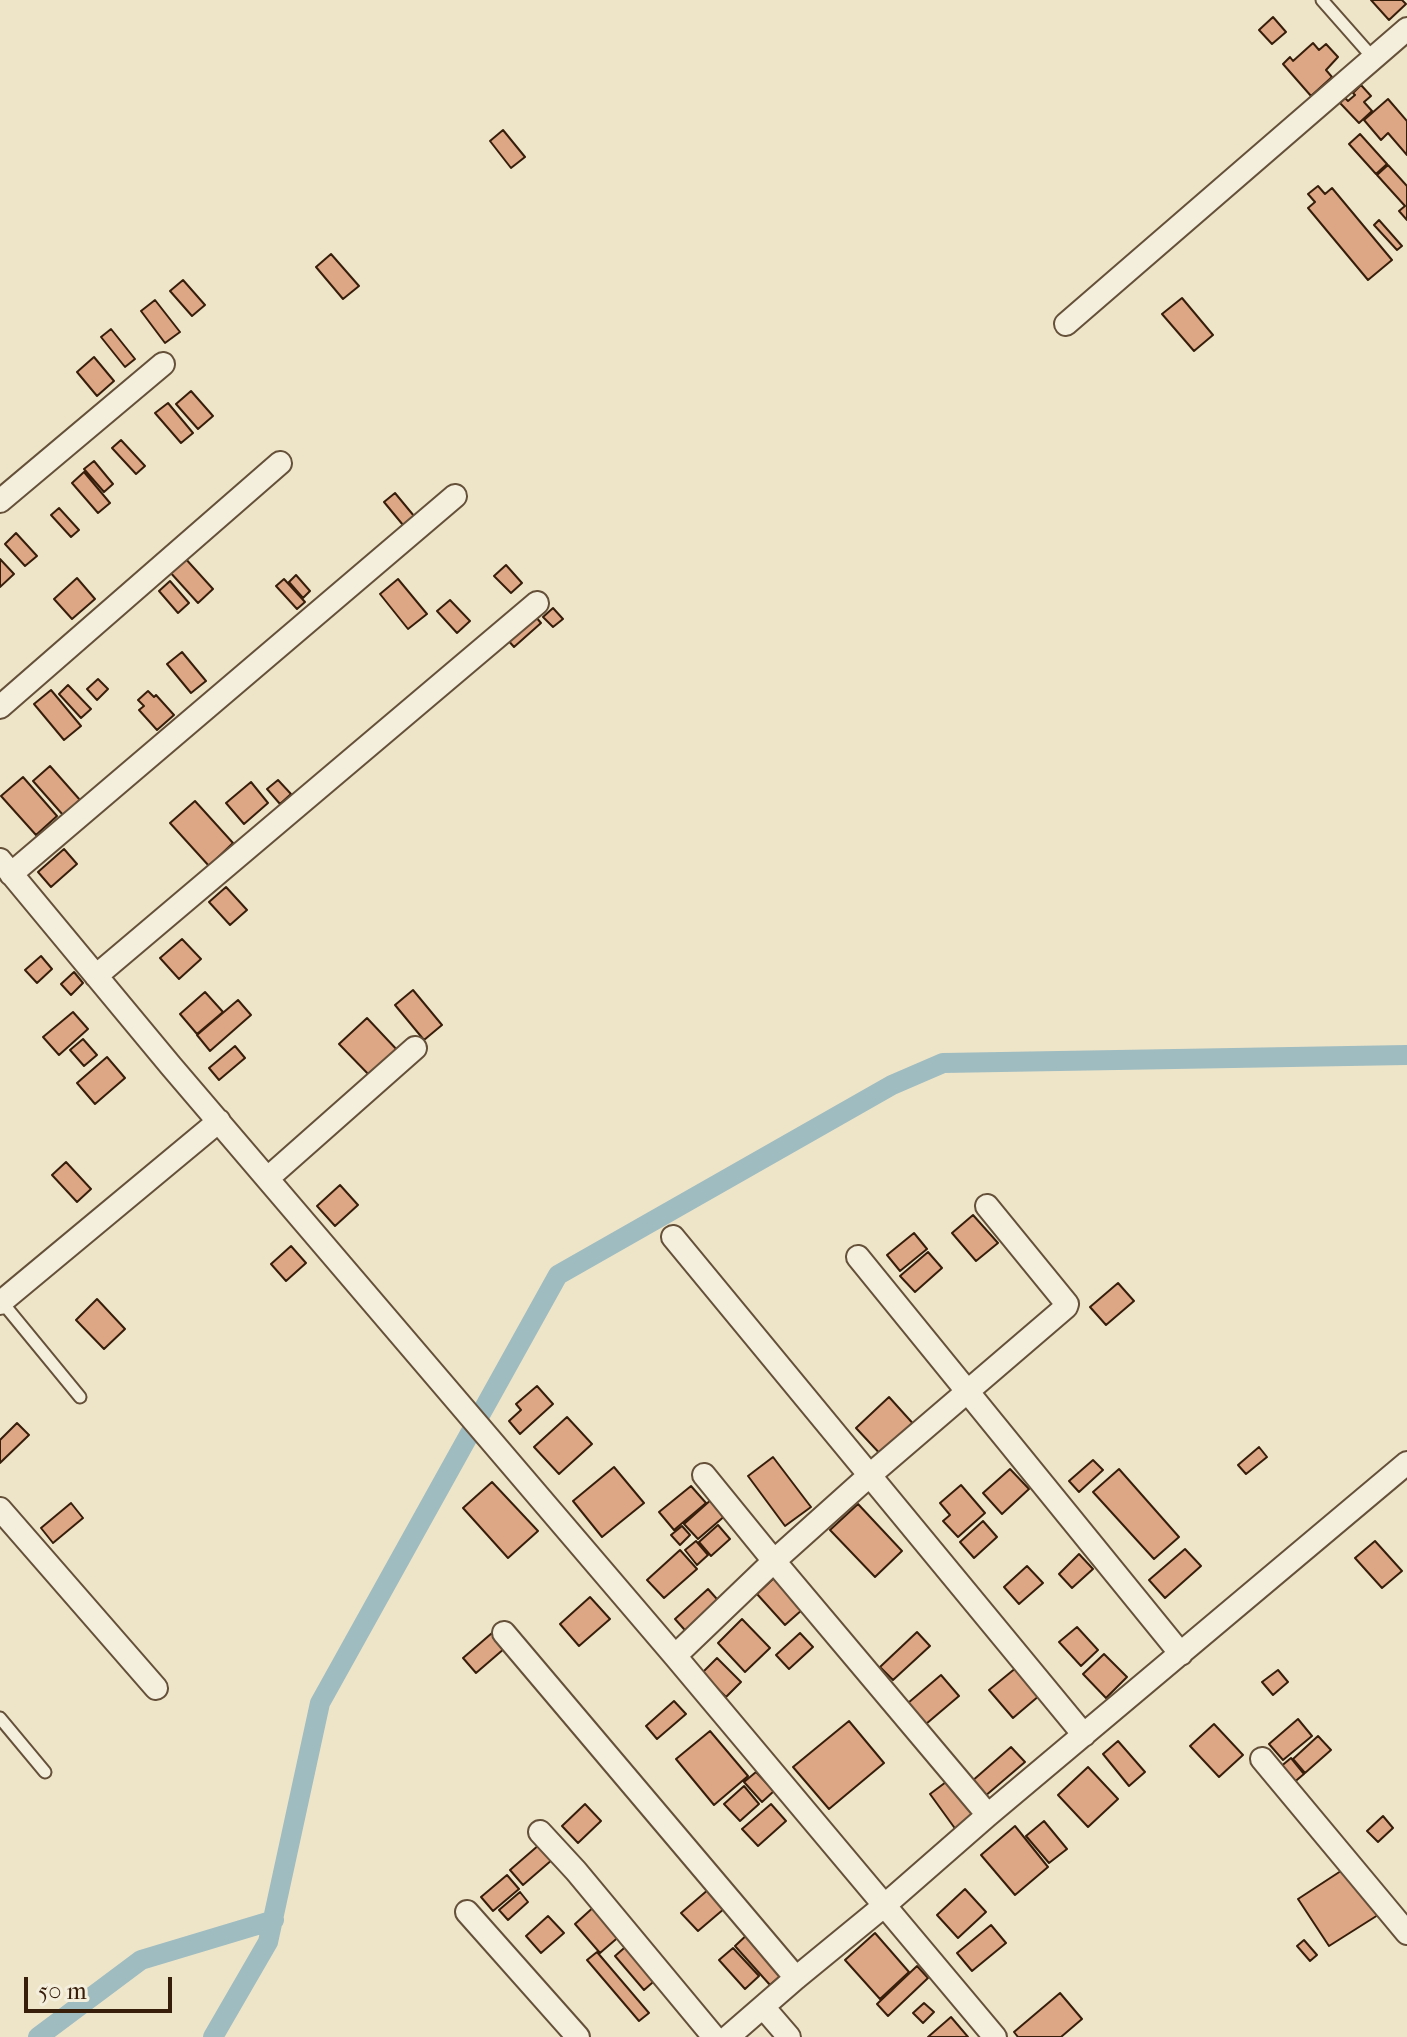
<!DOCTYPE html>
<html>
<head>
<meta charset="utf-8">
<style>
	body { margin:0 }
	#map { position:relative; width:1407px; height:2037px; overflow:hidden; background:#eee5c9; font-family:"IM FELL French Canon",serif }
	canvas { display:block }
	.scale { position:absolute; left:24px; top:1977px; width:148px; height:36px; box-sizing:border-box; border:4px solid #371e0b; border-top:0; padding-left:10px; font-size:24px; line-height:28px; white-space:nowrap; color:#371e0b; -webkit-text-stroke:6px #f4eedc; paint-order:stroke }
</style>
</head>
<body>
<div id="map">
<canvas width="1407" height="2037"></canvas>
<div class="scale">50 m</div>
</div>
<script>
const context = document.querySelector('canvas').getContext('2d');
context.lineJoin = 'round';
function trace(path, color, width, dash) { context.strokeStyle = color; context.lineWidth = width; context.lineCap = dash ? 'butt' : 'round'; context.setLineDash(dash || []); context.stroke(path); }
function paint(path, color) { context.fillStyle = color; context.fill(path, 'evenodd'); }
trace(new Path2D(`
	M 38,2037 L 141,1960 L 274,1920
	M 213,2037 L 268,1942 L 320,1703 L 558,1275 L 892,1085 L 943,1063 L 1407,1055`), '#9fbcc1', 20);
const building = new Path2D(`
	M 1371,0 L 1402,0 L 1406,4 L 1389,20 Z
	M 1273,17 L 1286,32 L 1272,44 L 1259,30 Z
	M 1313,43 L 1319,50 L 1326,44 L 1338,57 L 1326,70 L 1332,77 L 1311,96 L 1283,64 L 1290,57 L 1293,61 Z
	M 1361,85 L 1371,96 L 1364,102 L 1372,111 L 1359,123 L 1340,103 L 1345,98 L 1348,101 L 1355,95 L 1353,93 Z
	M 1388,99 L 1407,121 L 1407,155 L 1388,133 L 1381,140 L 1364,120 Z
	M 503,130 L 525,157 L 511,168 L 490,141 Z
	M 1360,134 L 1387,164 L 1376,174 L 1349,144 Z
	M 1388,165 L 1407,186 L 1407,220 L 1399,211 L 1405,206 L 1377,175 Z
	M 1318,186 L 1325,194 L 1332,188 L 1392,260 L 1368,280 L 1308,208 L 1315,202 L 1308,194 Z
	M 1379,220 L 1402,246 L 1397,250 L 1374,225 Z
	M 331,254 L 359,286 L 343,299 L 316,267 Z
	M 183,280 L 205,305 L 192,316 L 170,291 Z
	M 1182,298 L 1213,335 L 1194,351 L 1162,314 Z
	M 155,300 L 180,332 L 165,343 L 141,311 Z
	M 111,329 L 135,359 L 125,367 L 101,337 Z
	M 94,357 L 114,381 L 97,396 L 77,372 Z
	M 191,391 L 213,416 L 198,429 L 176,404 Z
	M 168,403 L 193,433 L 181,443 L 155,413 Z
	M 121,440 L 145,466 L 136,474 L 112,448 Z
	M 94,461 L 113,484 L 104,492 L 84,469 Z
	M 84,472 L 110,503 L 98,513 L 72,483 Z
	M 395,493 L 414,516 L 403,525 L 384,502 Z
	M 59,508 L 79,530 L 71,537 L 51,515 Z
	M 16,533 L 37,556 L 25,566 L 5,544 Z
	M 184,557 L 213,589 L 198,603 L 169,571 Z
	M 0,559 L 14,574 L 0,587 Z
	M 506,565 L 522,583 L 511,593 L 494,576 Z
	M 296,575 L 310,591 L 303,598 L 289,582 Z
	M 77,578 L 95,599 L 72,619 L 54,599 Z
	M 284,579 L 305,602 L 297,609 L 276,586 Z
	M 398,579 L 427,614 L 408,629 L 380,594 Z
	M 170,581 L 189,603 L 178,613 L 159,591 Z
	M 450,600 L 470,621 L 457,633 L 437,611 Z
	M 553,608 L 563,619 L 553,627 L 543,617 Z
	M 535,616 L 541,623 L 514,647 L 507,639 Z
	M 182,652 L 206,681 L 191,693 L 167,664 Z
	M 98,679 L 108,689 L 97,700 L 87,689 Z
	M 68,685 L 91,709 L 81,718 L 59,694 Z
	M 51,690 L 81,726 L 64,740 L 34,704 Z
	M 148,691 L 154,697 L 156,695 L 174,715 L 157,730 L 139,710 L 144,706 L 138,700 Z
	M 50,766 L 80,800 L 63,815 L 33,781 Z
	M 23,777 L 57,816 L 36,835 L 1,796 Z
	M 278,780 L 291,794 L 280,804 L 267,789 Z
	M 251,782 L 268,803 L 244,824 L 226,803 Z
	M 195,801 L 233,843 L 209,866 L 170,823 Z
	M 64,849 L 77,864 L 51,887 L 38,872 Z
	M 226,887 L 247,910 L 230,925 L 209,902 Z
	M 182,939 L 201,959 L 179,979 L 160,958 Z
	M 41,956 L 52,969 L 37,983 L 25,970 Z
	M 74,972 L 83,983 L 71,995 L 61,984 Z
	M 413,990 L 442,1025 L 424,1040 L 395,1005 Z
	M 205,992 L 223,1012 L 197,1034 L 180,1014 Z
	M 238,1000 L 251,1015 L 210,1051 L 197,1035 Z
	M 73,1012 L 88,1029 L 59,1055 L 43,1037 Z
	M 367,1018 L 399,1052 L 372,1078 L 339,1044 Z
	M 83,1039 L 97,1055 L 84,1066 L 70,1050 Z
	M 235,1046 L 245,1058 L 219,1080 L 209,1068 Z
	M 107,1057 L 125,1078 L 95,1104 L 77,1083 Z
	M 66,1162 L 91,1189 L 77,1202 L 52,1175 Z
	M 340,1185 L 358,1205 L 335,1226 L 317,1206 Z
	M 973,1215 L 998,1243 L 976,1261 L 952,1233 Z
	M 914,1233 L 927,1249 L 900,1271 L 887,1255 Z
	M 291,1246 L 306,1263 L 286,1281 L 271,1264 Z
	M 928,1252 L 942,1268 L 915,1292 L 900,1276 Z
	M 1118,1283 L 1134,1301 L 1106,1325 L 1090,1307 Z
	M 97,1299 L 125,1329 L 104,1349 L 76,1320 Z
	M 537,1386 L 553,1404 L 520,1434 L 509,1421 L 521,1410 L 516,1404 Z
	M 889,1397 L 917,1428 L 884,1458 L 856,1428 Z
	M 567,1417 L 592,1444 L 559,1474 L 534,1447 Z
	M 17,1423 L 29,1435 L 0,1463 L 0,1440 Z
	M 1259,1447 L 1267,1457 L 1246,1474 L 1238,1465 Z
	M 773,1457 L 811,1507 L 785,1526 L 748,1476 Z
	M 1093,1460 L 1103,1470 L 1079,1492 L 1069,1481 Z
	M 614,1467 L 644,1503 L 602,1537 L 573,1501 Z
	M 1010,1469 L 1029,1489 L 1002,1514 L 983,1493 Z
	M 1119,1469 L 1179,1537 L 1154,1559 L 1093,1492 Z
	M 492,1482 L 538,1531 L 508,1558 L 463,1508 Z
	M 961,1485 L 985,1513 L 958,1537 L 943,1521 L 950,1515 L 940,1503 Z
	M 691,1486 L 706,1503 L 674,1530 L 659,1512 Z
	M 713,1498 L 727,1514 L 698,1539 L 684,1524 Z
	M 71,1503 L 83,1518 L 53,1543 L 41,1528 Z
	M 858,1504 L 902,1551 L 875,1577 L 830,1530 Z
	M 983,1521 L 997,1537 L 974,1558 L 960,1542 Z
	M 718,1525 L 730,1539 L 711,1556 L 699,1542 Z
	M 682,1526 L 690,1535 L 680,1545 L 671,1535 Z
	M 696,1541 L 708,1555 L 697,1565 L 685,1550 Z
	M 1375,1541 L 1402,1571 L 1382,1588 L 1355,1558 Z
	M 1185,1549 L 1201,1566 L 1165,1598 L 1149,1580 Z
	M 680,1550 L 697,1569 L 664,1598 L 647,1580 Z
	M 1079,1554 L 1093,1569 L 1072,1588 L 1059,1574 Z
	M 1027,1566 L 1043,1583 L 1019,1604 L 1004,1587 Z
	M 775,1577 L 803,1609 L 785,1625 L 757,1594 Z
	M 708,1589 L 724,1607 L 691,1637 L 675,1619 Z
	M 590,1597 L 610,1619 L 579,1646 L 560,1624 Z
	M 742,1619 L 770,1648 L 745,1672 L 718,1643 Z
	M 1077,1627 L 1098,1650 L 1081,1666 L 1059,1642 Z
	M 917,1632 L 930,1646 L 893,1680 L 880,1667 Z
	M 492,1633 L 505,1648 L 476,1673 L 463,1658 Z
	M 800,1633 L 813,1647 L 789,1669 L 776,1655 Z
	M 1104,1654 L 1127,1677 L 1106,1698 L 1083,1674 Z
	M 717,1658 L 741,1682 L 726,1697 L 702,1673 Z
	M 1017,1667 L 1040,1695 L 1013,1718 L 989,1690 Z
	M 1278,1670 L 1288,1682 L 1273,1695 L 1262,1682 Z
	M 941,1675 L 959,1696 L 926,1724 L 908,1703 Z
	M 674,1701 L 686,1714 L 657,1739 L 646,1726 Z
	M 1298,1719 L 1312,1736 L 1283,1760 L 1269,1744 Z
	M 849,1721 L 884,1763 L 829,1809 L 793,1767 Z
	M 1214,1724 L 1243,1755 L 1219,1777 L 1190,1746 Z
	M 710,1731 L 748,1776 L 714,1805 L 676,1759 Z
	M 1318,1736 L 1331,1750 L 1305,1773 L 1293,1759 Z
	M 1118,1741 L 1145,1772 L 1129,1786 L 1103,1754 Z
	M 1011,1747 L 1025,1762 L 984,1797 L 971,1782 Z
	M 1291,1758 L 1304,1774 L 1292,1784 L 1279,1768 Z
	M 1088,1767 L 1118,1799 L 1088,1827 L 1058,1795 Z
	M 756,1772 L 774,1791 L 762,1802 L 744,1782 Z
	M 950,1779 L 979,1819 L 959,1834 L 930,1794 Z
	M 744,1786 L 759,1804 L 740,1821 L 724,1804 Z
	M 585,1804 L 601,1821 L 578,1843 L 562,1826 Z
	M 771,1804 L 786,1821 L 758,1846 L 742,1829 Z
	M 1383,1816 L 1393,1828 L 1378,1842 L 1367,1831 Z
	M 1044,1821 L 1067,1849 L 1049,1863 L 1026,1836 Z
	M 1015,1826 L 1048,1867 L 1015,1895 L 981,1855 Z
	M 540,1844 L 553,1859 L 523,1885 L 510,1870 Z
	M 1347,1867 L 1378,1915 L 1329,1946 L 1298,1899 Z
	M 507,1875 L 519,1889 L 493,1911 L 481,1897 Z
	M 709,1889 L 725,1908 L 698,1931 L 681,1913 Z
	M 965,1889 L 986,1912 L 958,1938 L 937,1915 Z
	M 520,1892 L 528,1902 L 508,1920 L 499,1910 Z
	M 597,1904 L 622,1934 L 600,1953 L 575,1924 Z
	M 548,1916 L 564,1933 L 541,1953 L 526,1936 Z
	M 991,1925 L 1006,1943 L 972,1971 L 957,1953 Z
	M 751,1931 L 786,1971 L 770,1985 L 735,1946 Z
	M 875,1933 L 909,1972 L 880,1999 L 845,1960 Z
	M 1304,1940 L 1317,1955 L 1310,1961 L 1297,1946 Z
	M 631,1942 L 660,1976 L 644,1990 L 615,1956 Z
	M 733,1948 L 759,1976 L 745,1989 L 719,1960 Z
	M 597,1952 L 649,2013 L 639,2021 L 587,1960 Z
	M 917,1966 L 928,1978 L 888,2016 L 877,2004 Z
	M 1060,1993 L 1082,2019 L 1061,2037 L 1018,2037 L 1014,2032 Z
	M 924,2003 L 934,2012 L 923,2023 L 913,2013 Z
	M 951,2017 L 968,2037 L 928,2037 Z`);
paint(building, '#dda684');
trace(building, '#371e0b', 2);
const lane = new Path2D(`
	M 1322,0 L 1374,59
	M 2,1302 L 80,1397
	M 0,1718 L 45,1772`);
const street = new Path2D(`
	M 1066,324 L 1407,29
	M 0,501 L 163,364
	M 0,707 L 280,463
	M 0,860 L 171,1066 L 675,1656 L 995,2037
	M 11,874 L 455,496
	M 96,976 L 537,603
	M 268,1178 L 415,1048
	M 673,1237 L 1084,1735
	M 858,1257 L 1181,1654
	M 0,1303 L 219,1121
	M 704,1475 L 774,1561 L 988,1815
	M 0,1509 L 156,1688
	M 504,1633 L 796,1978
	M 675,1656 L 774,1561 L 870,1475 L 1066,1307 L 1067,1304 L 987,1206
	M 1262,1759 L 1407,1933
	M 540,1832 L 576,1871 L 714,2037
	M 467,1912 L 578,2037
	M 764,2008 L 789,2037
	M 728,2037 L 796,1978 L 885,1905 L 988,1815 L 1407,1463`);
trace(lane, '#65503a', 15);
trace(street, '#65503a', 26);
trace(lane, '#f4eedc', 11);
trace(street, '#f4eedc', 22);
</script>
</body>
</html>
